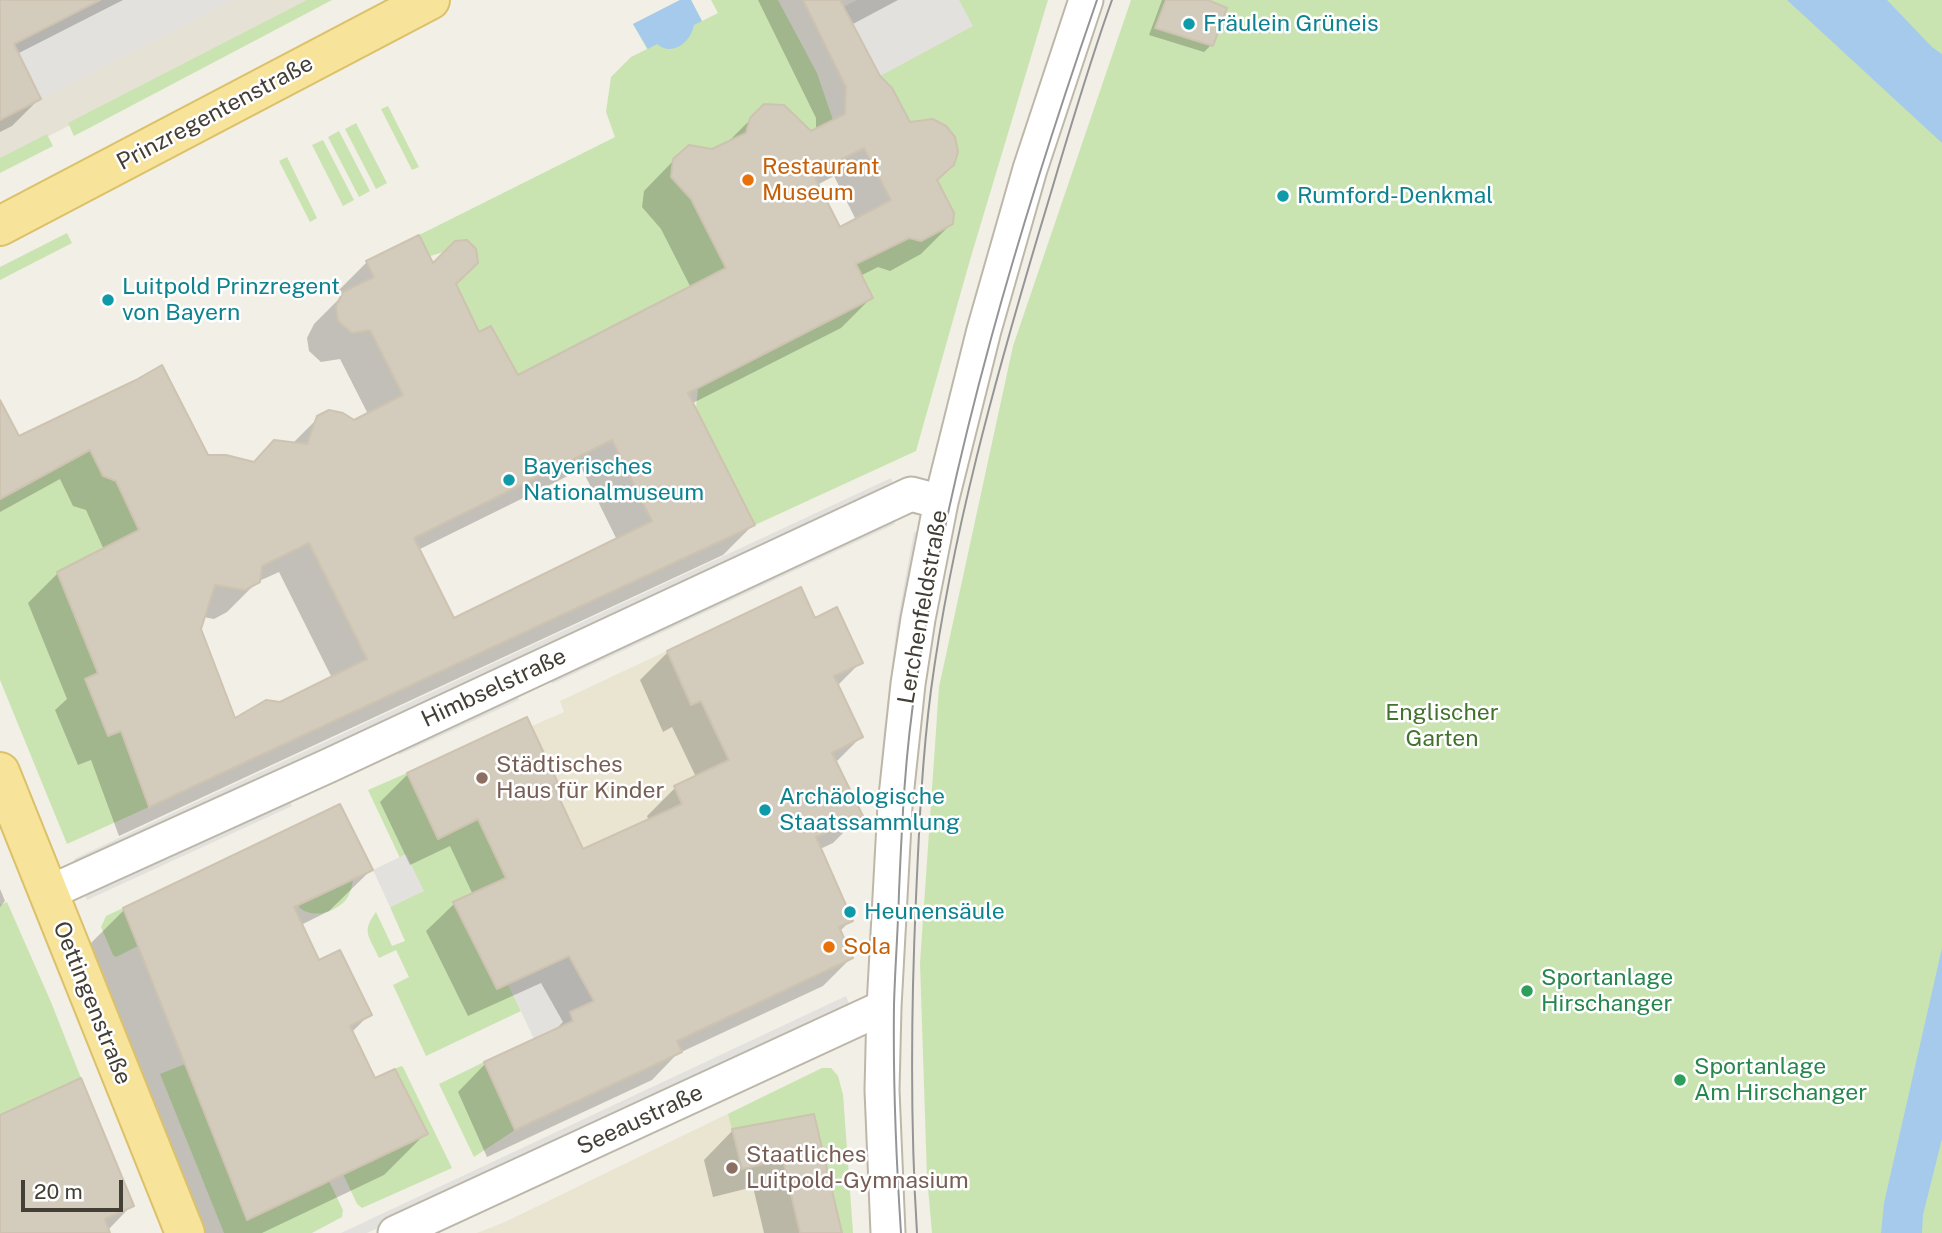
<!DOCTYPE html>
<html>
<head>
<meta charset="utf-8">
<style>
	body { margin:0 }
	#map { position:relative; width:1942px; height:1233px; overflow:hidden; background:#f2efe6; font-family:"Public Sans",sans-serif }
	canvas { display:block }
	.scale { position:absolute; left:21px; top:1180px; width:102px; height:32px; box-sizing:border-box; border:4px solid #443f36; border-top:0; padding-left:9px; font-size:21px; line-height:24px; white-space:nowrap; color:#443f36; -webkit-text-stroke:5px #fff; paint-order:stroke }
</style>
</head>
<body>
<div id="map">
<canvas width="1942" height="1233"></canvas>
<div class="scale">20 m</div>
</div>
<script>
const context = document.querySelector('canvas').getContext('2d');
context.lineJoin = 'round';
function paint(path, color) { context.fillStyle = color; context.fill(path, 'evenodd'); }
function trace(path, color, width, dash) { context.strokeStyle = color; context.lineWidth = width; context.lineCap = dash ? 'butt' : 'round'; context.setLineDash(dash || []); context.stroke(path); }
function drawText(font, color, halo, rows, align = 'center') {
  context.font = font + ' "Public Sans",sans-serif'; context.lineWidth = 5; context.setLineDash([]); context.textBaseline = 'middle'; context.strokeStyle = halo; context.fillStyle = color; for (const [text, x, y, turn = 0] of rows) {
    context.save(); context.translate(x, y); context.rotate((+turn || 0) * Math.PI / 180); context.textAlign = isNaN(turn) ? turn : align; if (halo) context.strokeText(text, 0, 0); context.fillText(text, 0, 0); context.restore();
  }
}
paint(new Path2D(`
	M 0,0 L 314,0 L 0,161 Z`), '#e5e1d4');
paint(new Path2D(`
	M 707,632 L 735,690 L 703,706 L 729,760 L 674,786 L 682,804 L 583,849 L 553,785 L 557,782 L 532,726 L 564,712 L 560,701 Z
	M 822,1068 L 831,1068 L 838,1076 L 843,1095 L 853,1233 L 477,1233 L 505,1222 Z`), '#eae5d1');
paint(new Path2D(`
	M 307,0 L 332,0 L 74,136 L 68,123 Z
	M 680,0 L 691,0 L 702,21 L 718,13 L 711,0 L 778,0 L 817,73 L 833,120 L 799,138 L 781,105 L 764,104 L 750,118 L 746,133 L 712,149 L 689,145 L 673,159 L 671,177 L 691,199 L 726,268 L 518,375 L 492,326 L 479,332 L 452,275 L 466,274 L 478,264 L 476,249 L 467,240 L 455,241 L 444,252 L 430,256 L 419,235 L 615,137 L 606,112 L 611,77 L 631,57 L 647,49 L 633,24 Z
	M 857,0 L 1048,0 L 970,260 L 916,451 L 755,525 L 696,408 L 698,388 L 873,298 L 856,264 L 909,238 L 922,241 L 953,224 L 954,213 L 937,180 C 942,176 951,171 954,165 C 964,149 951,123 933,120 C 927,118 917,121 910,122 L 892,88 L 880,76 Z
	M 1131,0 L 1942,0 L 1942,1233 L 932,1233 L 927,1177 L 920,963 L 939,687 L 1013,346 Z
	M 388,106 L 419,167 L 412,170 L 381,109 Z
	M 356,123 L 387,183 L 376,189 L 345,129 Z
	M 339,131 L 370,191 L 359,197 L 328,137 Z
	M 47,134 L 53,146 L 0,173 L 0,158 Z
	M 323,140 L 354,200 L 343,206 L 312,145 Z
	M 287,157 L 317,218 L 310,222 L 279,161 Z
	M 67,233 L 72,243 L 0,280 L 0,267 Z
	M 98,446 L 96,462 L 102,476 L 116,481 L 139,530 L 57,572 L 98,673 L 85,679 L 108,735 L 121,731 L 149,807 L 67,844 L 0,680 L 0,500 Z
	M 407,773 L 438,838 L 478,819 L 560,853 L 453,902 L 496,989 L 508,984 L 521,1011 L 426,1056 L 393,985 L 409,977 L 396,950 L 379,958 C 369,936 361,932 376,912 L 392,946 L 405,941 L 390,907 L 423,891 L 406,855 L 400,858 L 368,790 Z
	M 353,880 C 352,887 350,895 345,901 C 332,914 310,919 298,906 Z
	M 7,902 L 51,1002 L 81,1078 L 0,1115 L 0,905 Z
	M 123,908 L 138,946 L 116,957 L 113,955 L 101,927 L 106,916 Z
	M 484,1062 L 515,1130 L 474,1157 L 439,1084 Z
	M 185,1064 L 247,1219 L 329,1181 L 343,1210 L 342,1217 L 312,1233 L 224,1233 L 160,1074 Z
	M 401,1066 L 403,1067 L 452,1168 L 362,1208 L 357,1204 L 343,1174 L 427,1134 L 395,1069 Z
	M 822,1068 L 831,1068 L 838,1076 L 843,1095 L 853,1233 L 842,1233 L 814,1114 L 732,1129 L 728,1114 Z`), '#cae4b1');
paint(new Path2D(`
	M 100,0 L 233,0 L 41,99 L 14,44 Z
	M 857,0 L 959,0 L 973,26 L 880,76 L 843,7 Z
	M 891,478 L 894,488 L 78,869 L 74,859 Z
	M 891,516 L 895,524 L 552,684 L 548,674 Z
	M 914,532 L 924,534 L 883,829 L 875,828 L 884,730 L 897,624 Z
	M 513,688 L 519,700 L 399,755 L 393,744 Z
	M 288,795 L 292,806 L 87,900 L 82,890 Z
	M 406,854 L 424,891 L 390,907 L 373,870 Z
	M 569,956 L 594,1001 L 570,1012 L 573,1021 L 534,1039 L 508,984 Z
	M 846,996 L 850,1006 L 367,1233 L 341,1233 Z`), '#e3e1de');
paint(new Path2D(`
	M 680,0 L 691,0 L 702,21 L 694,25 C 691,42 672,57 657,44 L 648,49 L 633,24 Z
	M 1787,0 L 1887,0 L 1932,47 L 1942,54 L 1942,143 Z
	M 1942,948 L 1942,1139 L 1923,1215 L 1922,1233 L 1881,1233 L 1884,1203 Z`), '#a6caeb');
paint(new Path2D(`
	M 0,0 L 123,0 L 17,54 L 39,99 L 12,126 L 0,132 Z
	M 758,0 L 898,0 L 851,25 L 936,181 L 951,224 L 921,254 L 890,271 L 878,267 L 860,276 L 871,298 L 841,328 L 691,404 L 753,525 L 723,555 L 119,836 L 91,760 L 78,765 L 55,710 L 67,699 L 28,603 L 58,573 L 104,550 L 86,510 L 73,506 L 60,479 L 0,512 L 0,404 L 18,439 L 207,456 L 253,464 L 292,444 L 318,418 L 354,422 L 368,414 L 340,359 L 321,362 L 309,351 L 307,338 L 314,324 L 340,298 L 337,292 L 367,262 L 419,237 L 433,266 L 454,285 L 478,335 L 517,378 L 691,288 L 661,229 L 642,207 L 644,191 L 674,160 L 712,151 L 726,144 L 764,106 L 810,134 L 816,131 L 816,118 ZM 834,176 L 856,220 L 839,229 L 817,185 ZM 582,469 L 617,540 L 453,621 L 418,550 ZM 279,572 L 332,678 L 280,704 L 234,721 L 199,629 L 203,617 L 214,619 L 227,612 L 257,582 Z
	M 1162,0 L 1204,0 L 1211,45 L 1204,52 L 1149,35 Z
	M 801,590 L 814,620 L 861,662 L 837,686 L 861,737 L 835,763 L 860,816 L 833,843 L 820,849 L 851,920 L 839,932 L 851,958 L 823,986 L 677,1054 L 652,1080 L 487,1157 L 458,1092 L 485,1064 L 552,1033 L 563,1022 L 541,983 L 468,1016 L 426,931 L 454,904 L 473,895 L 450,846 L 410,865 L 380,802 L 408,774 L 552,786 L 582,851 L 649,821 L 647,816 L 675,788 L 696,777 L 672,727 L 663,732 L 640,680 L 668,652 Z
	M 371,870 L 329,911 L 301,925 L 318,962 L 369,1015 L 351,1033 L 375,1080 L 426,1133 L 384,1175 L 262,1233 L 195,1233 L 83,951 L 124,910 Z
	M 0,889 L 5,901 L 0,907 Z
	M 812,1116 L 840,1233 L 764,1233 L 753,1187 L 713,1197 L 704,1160 L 733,1130 Z
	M 0,1117 L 132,1205 L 108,1230 L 109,1233 L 0,1233 Z`), '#0003');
const building = new Path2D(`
	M 0,0 L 100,0 L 14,44 L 41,99 L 0,120 Z
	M 803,0 L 840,0 L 880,76 L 892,88 L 910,122 L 933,119 L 946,126 L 955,137 L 958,152 L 954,165 L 937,180 L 954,213 L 953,224 L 921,241 L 909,238 L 856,264 L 873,298 L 688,393 L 755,525 L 149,807 L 121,731 L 108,736 L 85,679 L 98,673 L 57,572 L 139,530 L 116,481 L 103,476 L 90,450 L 0,499 L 0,400 L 19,436 L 136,380 L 162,365 L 208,455 L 226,455 L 254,462 L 274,440 L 307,444 L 317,416 L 329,410 L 343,413 L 354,420 L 403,395 L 370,330 L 352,333 L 338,321 L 336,306 L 343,292 L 374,277 L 366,261 L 419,235 L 433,263 L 455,241 L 467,240 L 476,249 L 478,263 L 456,284 L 479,332 L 491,326 L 518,375 L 726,268 L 691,199 L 671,177 L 673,159 L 689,145 L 712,149 L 746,133 L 750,118 L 764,104 L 784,105 L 811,131 L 845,114 L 846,87 ZM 864,148 L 891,200 L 840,227 L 813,174 ZM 612,440 L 652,521 L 454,618 L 414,538 ZM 309,543 L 367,659 L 280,702 L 266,700 L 235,718 L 201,629 L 215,585 L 245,590 L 260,582 L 262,566 Z
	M 1166,0 L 1208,0 L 1227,8 L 1213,46 L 1155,28 Z
	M 801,587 L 815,618 L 837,607 L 863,663 L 834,676 L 863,737 L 832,753 L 863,816 L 816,837 L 853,921 L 839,927 L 853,958 L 677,1041 L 682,1052 L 515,1130 L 484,1062 L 573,1021 L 570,1012 L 594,1001 L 569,956 L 497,989 L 453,902 L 506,878 L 478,819 L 438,839 L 407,773 L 527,717 L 558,783 L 553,785 L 583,849 L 682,804 L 674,786 L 729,760 L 701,701 L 691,705 L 667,651 Z
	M 340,804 L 373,870 L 294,907 L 319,960 L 340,950 L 372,1015 L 350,1026 L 375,1078 L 395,1069 L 428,1134 L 247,1220 L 123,908 Z
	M 81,1078 L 134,1206 L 105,1219 L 110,1233 L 0,1233 L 0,1115 Z
	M 814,1114 L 842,1233 L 800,1233 L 783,1159 L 742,1169 L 732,1129 Z`);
paint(building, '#d3cbbc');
trace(building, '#cdc3b0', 2);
const minor = new Path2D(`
	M 48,893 L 330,765 L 911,494 L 941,502
	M 395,1233 L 884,1007
	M 888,1233 L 882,1090 L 884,1007 L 895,806 L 908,684 L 918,619 L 941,502 L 984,330 L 1030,169 L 1086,0`);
const major = new Path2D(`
	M 0,226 L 430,0
	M 0,772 L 185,1233`);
trace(minor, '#bdb7a9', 37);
trace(major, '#dbc16a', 42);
trace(minor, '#fff', 33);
trace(major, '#f7e399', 38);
trace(new Path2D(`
	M 901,1233 C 896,1157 893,1081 894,1005 C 895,968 898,930 899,892 C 902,822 905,753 916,684 C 952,451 1020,223 1097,0
	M 917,1233 C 910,1121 911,1010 916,898 C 919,829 922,759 931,690 C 952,534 995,380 1040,229 C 1063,153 1085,75 1112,0`), '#959595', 2);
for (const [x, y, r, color] of [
	[1189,24,7,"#0f9aa8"],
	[748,180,7,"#e8710a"],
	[1283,196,7,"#0f9aa8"],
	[108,300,7,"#0f9aa8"],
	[509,480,7,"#0f9aa8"],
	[482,778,7,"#8d6e63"],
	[765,810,7,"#0f9aa8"],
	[850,912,7,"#0f9aa8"],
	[829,947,7,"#e8710a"],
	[1527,991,7,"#2e9e5b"],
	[1680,1080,7,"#2e9e5b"],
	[732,1168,7,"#8d6e63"]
]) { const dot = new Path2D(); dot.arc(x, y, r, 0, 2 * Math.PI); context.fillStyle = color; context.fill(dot); trace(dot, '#fff', 2.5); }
drawText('23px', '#0d838f', '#fff', [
	["Fräulein Grüneis",1203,24],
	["Rumford-Denkmal",1297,196],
	["Luitpold Prinzregent",122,287],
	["von Bayern",122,313],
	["Bayerisches",523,467],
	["Nationalmuseum",523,493],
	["Archäologische",779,797],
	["Staatssammlung",779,823],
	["Heunensäule",864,912]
], 'left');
drawText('23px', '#443f36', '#fff', [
	["Prinzregentenstraße",215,113,-28],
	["Lerchenfeldstraße",923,607,-80],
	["Himbselstraße",494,688,-25],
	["Oettingenstraße",92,1003,68],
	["Seeaustraße",640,1120,-25]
]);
drawText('23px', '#c56008', '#fff', [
	["Restaurant",762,167],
	["Museum",762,193],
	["Sola",843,947]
], 'left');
drawText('23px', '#42722d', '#fff', [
	["Englischer",1442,713],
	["Garten",1442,739]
]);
drawText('23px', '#785e54', '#fff', [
	["Städtisches",496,765],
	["Haus für Kinder",496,791],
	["Staatliches",746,1155],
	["Luitpold-Gymnasium",746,1181]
], 'left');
drawText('23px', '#27864d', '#fff', [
	["Sportanlage",1541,978],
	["Hirschanger",1541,1004],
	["Sportanlage",1694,1067],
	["Am Hirschanger",1694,1093]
], 'left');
</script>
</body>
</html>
